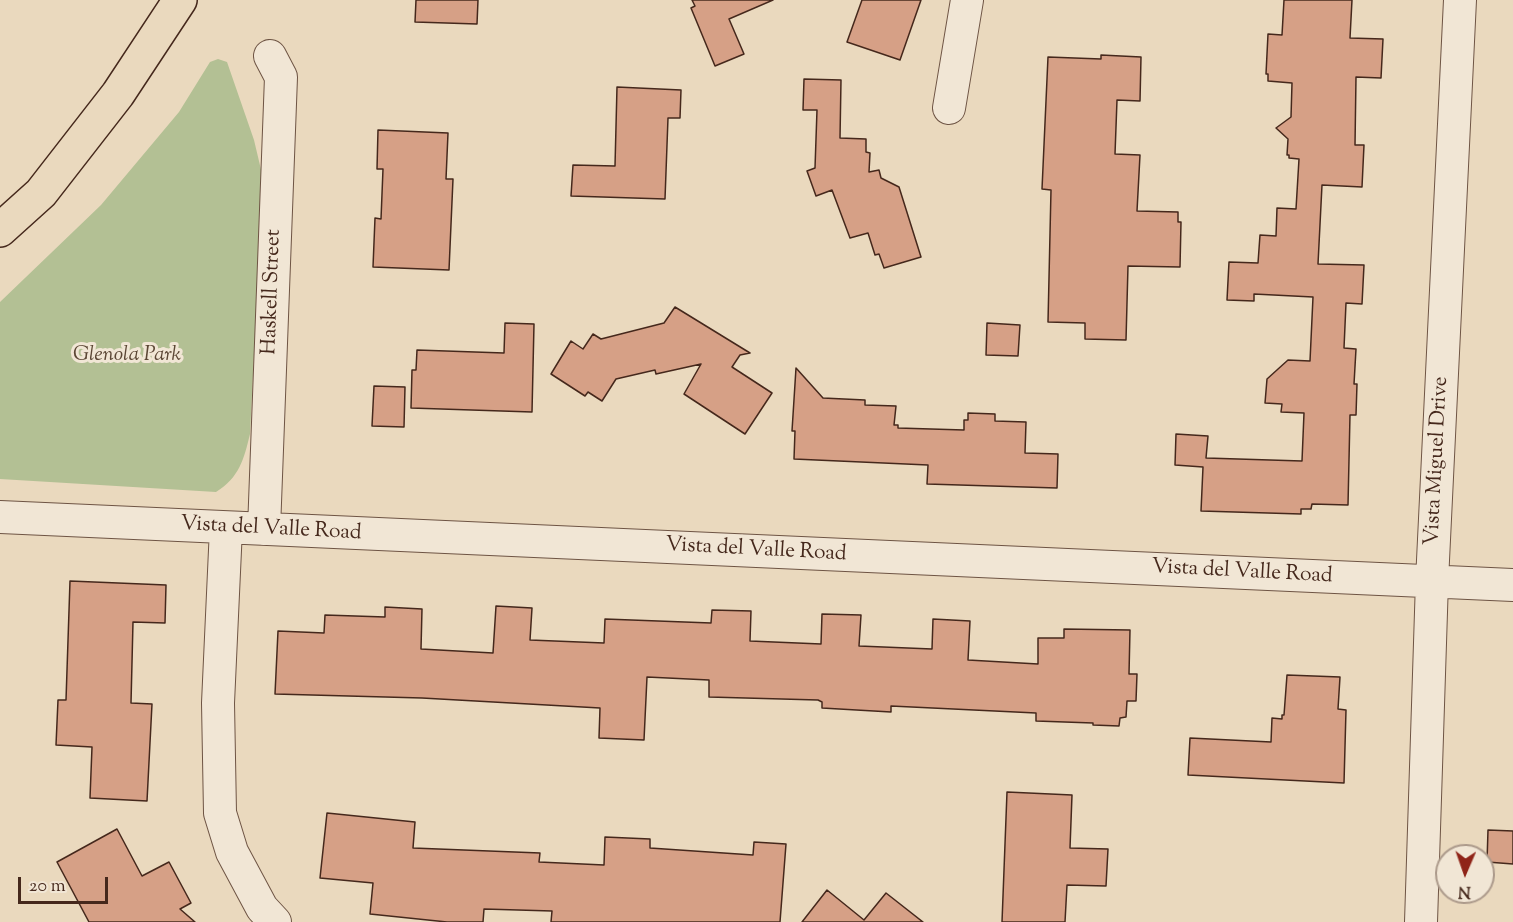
<!DOCTYPE html>
<html>
<head>
<meta charset="utf-8">
<style>
	body { margin:0 }
	#map { position:relative; width:1513px; height:922px; overflow:hidden; background:#ead9be; font-family:"Sorts Mill Goudy",serif }
	canvas { display:block }
	.north { position:absolute; left:1435px; top:844px; width:60px; height:60px; box-sizing:border-box; background:#f1e6d5; border:2px solid #ac9a8b; border-radius:50%; rotate:182deg; font-size:16px; font-weight:700; line-height:24px; text-align:center; color:#45281c }
	.north::after { content:''; display:block; margin:auto; width:21px; height:27px; background:#8f2418; clip-path:polygon(50% 0,100% 100%,50% 72%,0 100%) }
	.scale { position:absolute; left:18px; top:877px; width:90px; height:27px; box-sizing:border-box; border:3px solid #45281c; border-top:0; padding-left:8px; font-size:18px; line-height:21px; white-space:nowrap; color:#45281c; -webkit-text-stroke:4px #f1e6d5; paint-order:stroke }
</style>
</head>
<body>
<div id="map">
<canvas width="1513" height="922"></canvas>
<div class="north">N</div>
<div class="scale">20 m</div>
</div>
<script>
const context = document.querySelector('canvas').getContext('2d');
context.lineJoin = 'round';
function paint(path, color) { context.fillStyle = color; context.fill(path, 'evenodd'); }
function trace(path, color, width, dash) { context.strokeStyle = color; context.lineWidth = width; context.lineCap = dash ? 'butt' : 'round'; context.setLineDash(dash || []); context.stroke(path); }
function drawText(font, color, halo, rows, align = 'center') {
  context.font = font + ' "Sorts Mill Goudy",serif'; context.lineWidth = 6; context.setLineDash([]); context.textBaseline = 'middle'; context.strokeStyle = halo; context.fillStyle = color; for (const [text, x, y, turn = 0] of rows) {
    context.save(); context.translate(x, y); context.rotate((+turn || 0) * Math.PI / 180); context.textAlign = isNaN(turn) ? turn : align; if (halo) context.strokeText(text, 0, 0); context.fillText(text, 0, 0); context.restore();
  }
}
paint(new Path2D(`
	M 218,59 L 227,62 L 254,140 L 263,178 L 250,434 C 244,459 239,478 216,492 L 0,479 L 0,302 L 101,205 L 179,112 L 210,62 Z`), '#b3c094');
const building = new Path2D(`
	M 416,0 L 478,0 L 477,24 L 415,22 Z
	M 692,0 L 773,0 L 729,19 L 744,54 L 715,66 L 691,8 L 695,6 Z
	M 862,0 L 921,0 L 900,60 L 847,42 Z
	M 1284,0 L 1352,0 L 1350,38 L 1383,39 L 1381,78 L 1356,77 L 1355,145 L 1364,145 L 1362,187 L 1322,185 L 1318,264 L 1364,265 L 1362,304 L 1346,303 L 1344,348 L 1356,349 L 1354,384 L 1357,384 L 1356,415 L 1350,415 L 1348,505 L 1312,504 L 1311,509 L 1301,509 L 1301,514 L 1201,511 L 1203,467 L 1175,465 L 1176,434 L 1208,436 L 1206,458 L 1302,461 L 1304,413 L 1281,412 L 1282,404 L 1265,403 L 1267,379 L 1288,360 L 1310,361 L 1313,297 L 1254,294 L 1254,301 L 1227,300 L 1229,262 L 1258,263 L 1260,235 L 1276,236 L 1277,208 L 1296,209 L 1299,159 L 1289,158 L 1289,155 L 1287,155 L 1288,139 L 1276,128 L 1291,117 L 1292,83 L 1268,81 L 1268,74 L 1266,74 L 1268,34 L 1282,35 Z
	M 1101,55 L 1141,57 L 1140,101 L 1117,100 L 1115,154 L 1140,155 L 1137,211 L 1178,212 L 1178,222 L 1181,222 L 1180,267 L 1128,266 L 1126,340 L 1085,339 L 1085,323 L 1048,322 L 1051,190 L 1042,189 L 1048,57 L 1101,59 Z
	M 804,79 L 841,80 L 840,138 L 866,139 L 866,152 L 870,153 L 869,172 L 879,170 L 881,178 L 899,187 L 921,257 L 884,268 L 879,254 L 875,255 L 868,233 L 850,238 L 832,190 L 816,196 L 807,171 L 815,168 L 817,110 L 803,110 Z
	M 617,87 L 681,90 L 680,118 L 668,118 L 665,199 L 571,196 L 573,165 L 615,166 Z
	M 378,130 L 448,133 L 446,179 L 453,179 L 449,270 L 373,267 L 375,218 L 381,219 L 383,169 L 377,169 Z
	M 675,307 L 750,353 L 740,355 L 732,367 L 772,393 L 745,434 L 684,394 L 701,364 L 656,374 L 655,370 L 616,379 L 602,401 L 588,392 L 585,396 L 551,374 L 571,341 L 583,349 L 593,334 L 601,339 L 664,323 Z
	M 505,323 L 534,324 L 532,412 L 411,408 L 412,370 L 416,370 L 417,350 L 504,353 Z
	M 987,323 L 1020,325 L 1018,356 L 986,355 Z
	M 796,368 L 823,398 L 865,400 L 865,405 L 896,406 L 894,425 L 898,425 L 898,428 L 964,430 L 964,420 L 968,420 L 968,413 L 995,414 L 995,421 L 1026,422 L 1025,453 L 1058,454 L 1057,488 L 927,484 L 928,465 L 794,459 L 795,431 L 792,431 Z
	M 374,386 L 405,387 L 404,427 L 372,426 Z
	M 70,581 L 166,585 L 165,623 L 133,622 L 131,703 L 152,704 L 147,801 L 90,798 L 92,747 L 56,745 L 58,700 L 66,700 Z
	M 496,606 L 532,608 L 530,640 L 604,643 L 605,619 L 711,623 L 712,610 L 751,611 L 750,641 L 821,644 L 822,614 L 861,615 L 859,646 L 932,649 L 933,619 L 970,621 L 968,660 L 1038,664 L 1038,638 L 1064,638 L 1064,629 L 1130,630 L 1129,674 L 1137,674 L 1136,701 L 1127,701 L 1126,717 L 1120,718 L 1119,726 L 1093,725 L 1093,723 L 1036,721 L 1036,713 L 891,706 L 891,712 L 822,708 L 822,702 L 818,700 L 709,697 L 709,680 L 647,677 L 644,740 L 599,738 L 600,708 L 422,698 L 275,694 L 278,631 L 324,633 L 325,615 L 385,617 L 385,607 L 422,609 L 421,649 L 493,653 Z
	M 1287,675 L 1340,677 L 1338,709 L 1346,710 L 1344,783 L 1188,775 L 1190,738 L 1271,742 L 1272,718 L 1282,719 L 1282,715 L 1284,715 Z
	M 1007,792 L 1072,795 L 1070,848 L 1108,849 L 1106,886 L 1067,885 L 1065,922 L 1002,922 Z
	M 327,813 L 415,822 L 413,848 L 540,853 L 539,862 L 604,865 L 605,837 L 650,839 L 650,848 L 753,855 L 754,842 L 786,844 L 780,922 L 551,922 L 552,911 L 484,909 L 483,922 L 447,922 L 370,914 L 373,883 L 320,878 Z
	M 117,829 L 142,876 L 169,862 L 191,903 L 180,909 L 195,922 L 89,922 L 57,862 Z
	M 1488,830 L 1513,831 L 1513,864 L 1487,862 Z
	M 827,890 L 864,920 L 886,893 L 923,922 L 802,922 Z`);
paint(building, '#d6a086');
trace(building, '#45281c', 1.5);
const street = new Path2D(`
	M 949,108 L 967,0
	M 0,517 L 1513,585
	M 226,528 L 218,703 L 220,813 L 232,852 L 262,908 L 275,922
	M 264,529 L 281,77 L 270,56
	M 1421,922 L 1432,581 L 1460,0`);
const primary = new Path2D(`
	M 0,230 L 41,193 L 118,94 L 180,0`);
trace(street, '#6e5444', 34);
trace(primary, '#45281c', 36);
trace(street, '#f1e6d5', 32);
trace(primary, '#ead9be', 33);
drawText('21px', '#45281c', '#f1e6d5', [
	["Haskell Street",273,292,-88],
	["Vista Miguel Drive",1438,461,-87],
	["Vista del Valle Road",271,530,3],
	["Vista del Valle Road",756,551,3],
	["Vista del Valle Road",1242,573,3]
]);
drawText('italic 21px', '#5b4634', '#f1e6d5', [
	["Glenola Park",127,356]
]);
</script>
</body>
</html>
